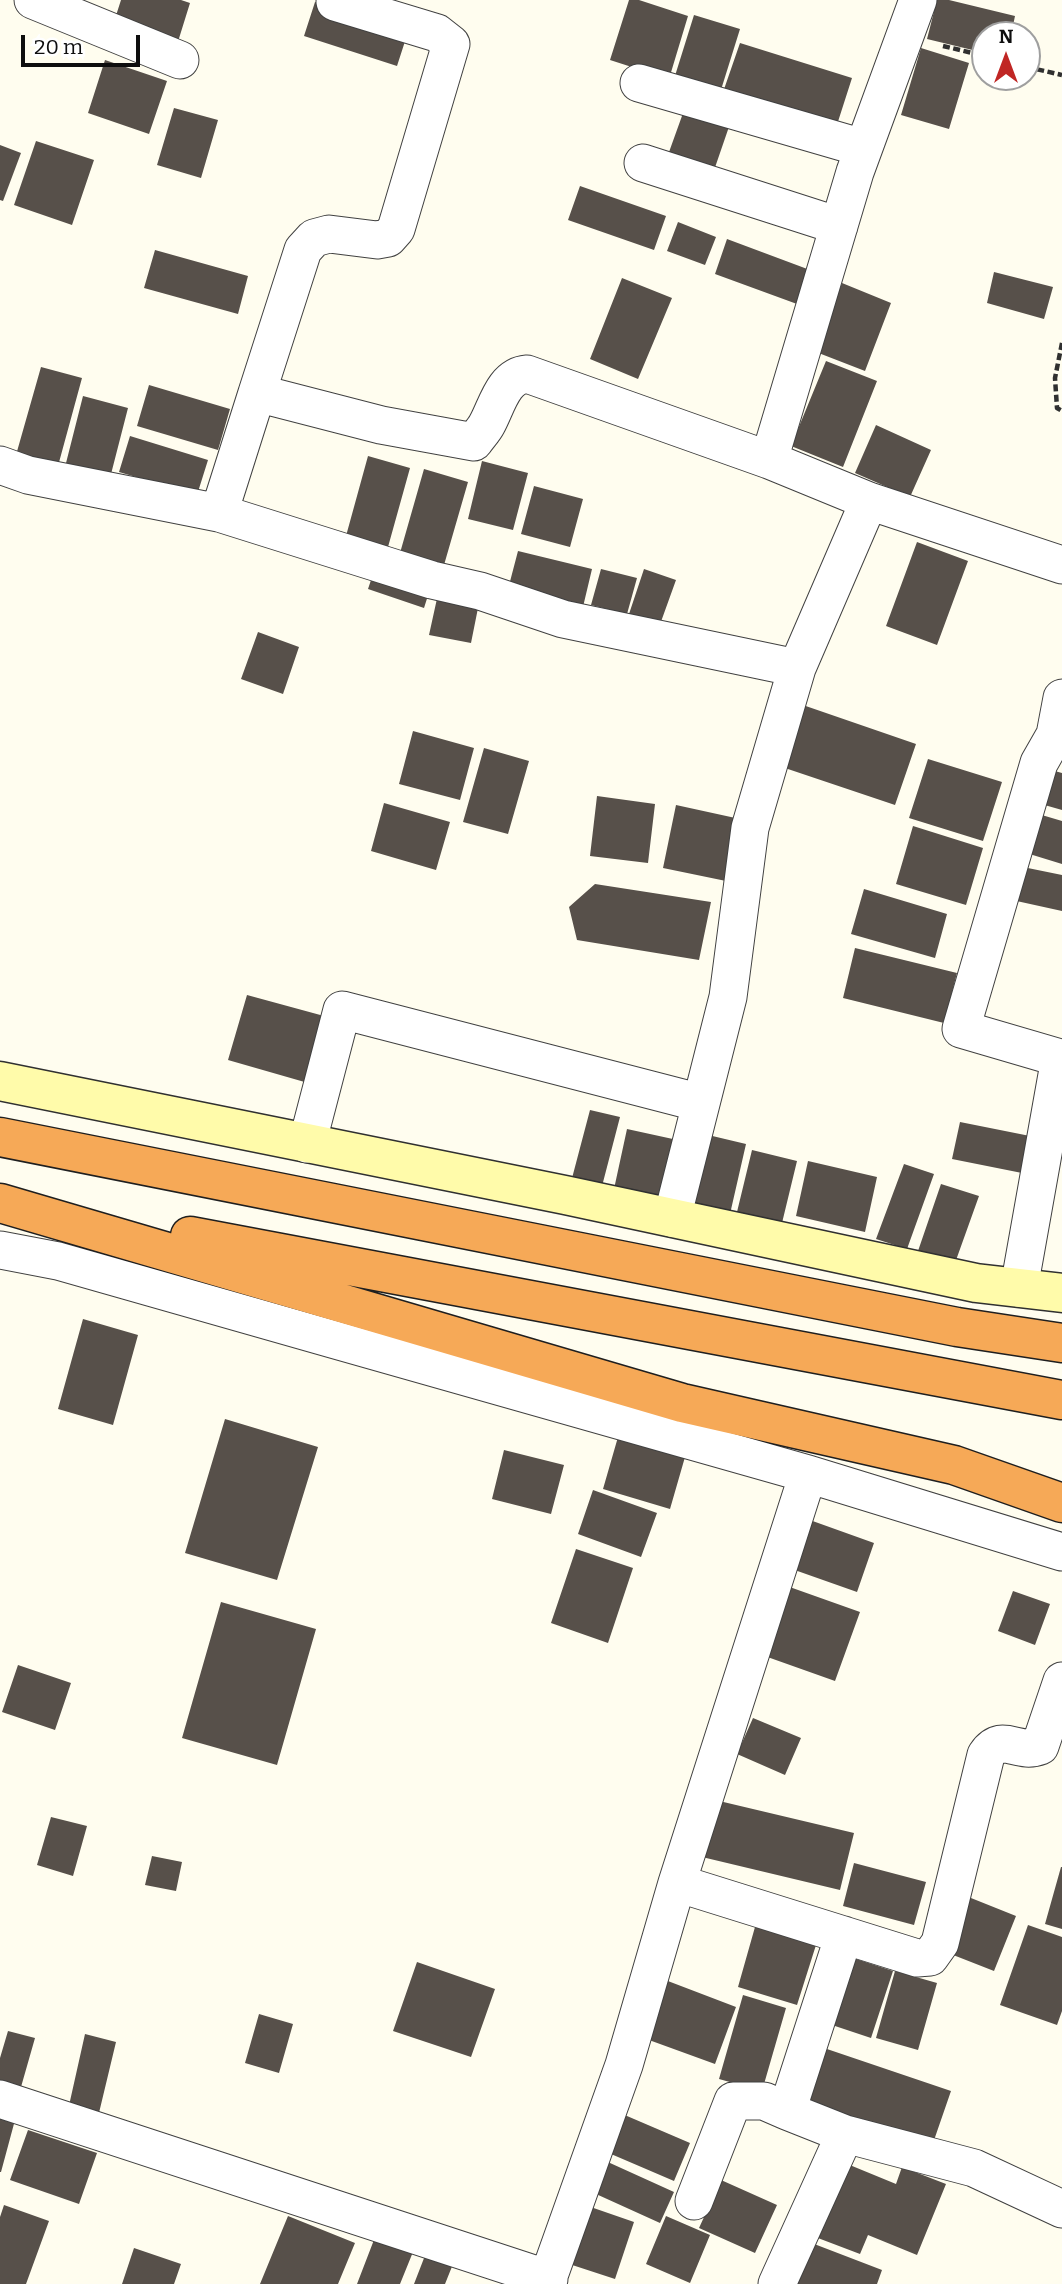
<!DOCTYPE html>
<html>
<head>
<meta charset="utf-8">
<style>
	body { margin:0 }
	#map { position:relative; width:1062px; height:2284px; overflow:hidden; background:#fffdef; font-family:Bitter,serif }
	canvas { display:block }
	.north { position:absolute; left:971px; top:21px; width:70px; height:70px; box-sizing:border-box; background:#fff; border:2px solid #9f9f9f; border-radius:50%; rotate:0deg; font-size:19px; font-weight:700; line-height:28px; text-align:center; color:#0e0e0e }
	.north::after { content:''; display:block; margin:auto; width:24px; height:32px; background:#c02624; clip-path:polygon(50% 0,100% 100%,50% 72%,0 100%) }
	.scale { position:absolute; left:21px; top:35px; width:119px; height:32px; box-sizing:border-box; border:4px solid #0e0e0e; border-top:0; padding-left:9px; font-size:21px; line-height:24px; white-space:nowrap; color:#0e0e0e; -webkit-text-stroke:5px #fff; paint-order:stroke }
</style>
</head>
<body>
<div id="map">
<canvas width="1062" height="2284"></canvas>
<div class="north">N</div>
<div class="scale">20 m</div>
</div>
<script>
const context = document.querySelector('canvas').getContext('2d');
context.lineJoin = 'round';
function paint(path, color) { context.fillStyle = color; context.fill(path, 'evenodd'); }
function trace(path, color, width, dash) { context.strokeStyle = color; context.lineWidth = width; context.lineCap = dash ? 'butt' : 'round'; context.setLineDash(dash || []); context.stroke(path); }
paint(new Path2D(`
	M 121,0 L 181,0 L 190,3 L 176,48 L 112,28 Z
	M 629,0 L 639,0 L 688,16 L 669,79 L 610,60 Z
	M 937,0 L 949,0 L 1015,16 L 1011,35 L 985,35 L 985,53 L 927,39 Z
	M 315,2 L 408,32 L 397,66 L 304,36 Z
	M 694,15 L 740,29 L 720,93 L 674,79 Z
	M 740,43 L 852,78 L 834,134 L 721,98 Z
	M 921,48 L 969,63 L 949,129 L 901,115 Z
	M 105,60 L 167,81 L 149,134 L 88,113 Z
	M 687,102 L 732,118 L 710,182 L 664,166 Z
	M 174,108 L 218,120 L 201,178 L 157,165 Z
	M 36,141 L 94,160 L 72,225 L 14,205 Z
	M 0,145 L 21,153 L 3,201 L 0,200 Z
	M 580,186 L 666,216 L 654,250 L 568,220 Z
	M 678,222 L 716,237 L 705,265 L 667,251 Z
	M 727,239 L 810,270 L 797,304 L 715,274 Z
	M 155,250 L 248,276 L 238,314 L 144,288 Z
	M 994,272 L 1053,287 L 1044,319 L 987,303 Z
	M 622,278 L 672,298 L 638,379 L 590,359 Z
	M 842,283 L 891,303 L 865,371 L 816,352 Z
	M 826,361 L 877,381 L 843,467 L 791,446 Z
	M 41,367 L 82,378 L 58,466 L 16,455 Z
	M 149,385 L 230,409 L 218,450 L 137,426 Z
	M 83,396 L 128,408 L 110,478 L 65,467 Z
	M 876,425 L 931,450 L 910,497 L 855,473 Z
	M 130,436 L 208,460 L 197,495 L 119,472 Z
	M 368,456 L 410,468 L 388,547 L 346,536 Z
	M 482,461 L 528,473 L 513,530 L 468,519 Z
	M 424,469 L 468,482 L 444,565 L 400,553 Z
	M 534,486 L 583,499 L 570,547 L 521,534 Z
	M 917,542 L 968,561 L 937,645 L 886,626 Z
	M 518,551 L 592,569 L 582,611 L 507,593 Z
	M 375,568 L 431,586 L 424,608 L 368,589 Z
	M 601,569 L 637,578 L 627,614 L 591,605 Z
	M 644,569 L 676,580 L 658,630 L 627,620 Z
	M 438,594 L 479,603 L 471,643 L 429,635 Z
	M 258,632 L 299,647 L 283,694 L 241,679 Z
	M 797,703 L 916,744 L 895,805 L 776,765 Z
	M 413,731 L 474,748 L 460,800 L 399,784 Z
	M 484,748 L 529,761 L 508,834 L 463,822 Z
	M 928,759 L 1002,782 L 983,841 L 909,818 Z
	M 1051,770 L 1062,773 L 1062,810 L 1041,804 Z
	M 597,796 L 655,804 L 648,863 L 590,856 Z
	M 384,803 L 450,822 L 436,870 L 371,851 Z
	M 676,805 L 740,819 L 726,881 L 663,868 Z
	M 1035,813 L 1062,821 L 1062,864 L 1023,852 Z
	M 913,826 L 983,848 L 966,905 L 896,884 Z
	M 1018,866 L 1062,875 L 1062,911 L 1012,900 Z
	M 595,884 L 711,902 L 699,960 L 577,940 L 569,907 Z
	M 864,889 L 947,914 L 935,958 L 851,934 Z
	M 855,948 L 957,973 L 944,1023 L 843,998 Z
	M 247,995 L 335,1019 L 315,1085 L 228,1060 Z
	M 590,1110 L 620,1117 L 601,1190 L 571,1182 Z
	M 960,1122 L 1035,1137 L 1027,1174 L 952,1159 Z
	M 627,1129 L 682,1141 L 669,1201 L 614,1189 Z
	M 704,1134 L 746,1144 L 730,1214 L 688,1205 Z
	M 752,1150 L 797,1161 L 782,1223 L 737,1212 Z
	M 808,1161 L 877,1177 L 865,1232 L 796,1216 Z
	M 904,1164 L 934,1174 L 907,1249 L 876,1239 Z
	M 941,1184 L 979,1196 L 955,1263 L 918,1251 Z
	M 83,1319 L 138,1335 L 113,1425 L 58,1409 Z
	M 225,1419 L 318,1447 L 277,1580 L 185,1553 Z
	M 618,1437 L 685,1457 L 670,1509 L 603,1489 Z
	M 504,1450 L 564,1465 L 551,1514 L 492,1499 Z
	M 593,1490 L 657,1513 L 641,1557 L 578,1534 Z
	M 807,1519 L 874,1543 L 857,1592 L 789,1568 Z
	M 576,1549 L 633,1568 L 608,1643 L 551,1623 Z
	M 784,1585 L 860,1612 L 835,1681 L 759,1654 Z
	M 1013,1591 L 1050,1604 L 1035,1645 L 998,1631 Z
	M 221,1602 L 316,1629 L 277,1765 L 182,1738 Z
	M 18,1665 L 71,1683 L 55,1730 L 2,1712 Z
	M 753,1718 L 801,1738 L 785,1775 L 737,1754 Z
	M 715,1800 L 854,1833 L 840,1890 L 702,1857 Z
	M 51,1817 L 87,1826 L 73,1876 L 37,1865 Z
	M 152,1856 L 182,1862 L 176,1891 L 145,1885 Z
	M 854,1863 L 926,1882 L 914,1925 L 843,1906 Z
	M 1061,1867 L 1062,1867 L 1062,1929 L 1045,1924 Z
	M 966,1896 L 1016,1916 L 994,1971 L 943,1951 Z
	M 1028,1925 L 1062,1937 L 1062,2011 L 1057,2025 L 1000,2005 Z
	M 755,1927 L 816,1945 L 797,2005 L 738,1987 Z
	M 847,1956 L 893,1971 L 871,2038 L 826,2023 Z
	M 417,1962 L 495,1989 L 471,2057 L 393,2031 Z
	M 895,1971 L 937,1983 L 918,2050 L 876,2038 Z
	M 660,1978 L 736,2007 L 715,2064 L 638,2036 Z
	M 743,1995 L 786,2008 L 762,2091 L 719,2079 Z
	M 259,2014 L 293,2024 L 279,2073 L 245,2063 Z
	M 8,2031 L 35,2038 L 21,2087 L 0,2081 L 0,2058 Z
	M 85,2034 L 116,2042 L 98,2117 L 68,2110 Z
	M 824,2048 L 951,2091 L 932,2146 L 805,2104 Z
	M 620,2113 L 690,2143 L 674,2181 L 604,2151 Z
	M 0,2116 L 15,2120 L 1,2172 L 0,2172 Z
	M 28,2130 L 97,2153 L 79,2204 L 10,2180 Z
	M 599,2158 L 674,2192 L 660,2223 L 585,2189 Z
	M 840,2161 L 896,2184 L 902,2167 L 946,2184 L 917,2255 L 868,2235 L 860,2254 L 810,2235 Z
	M 721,2180 L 777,2205 L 755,2253 L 699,2228 Z
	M 582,2204 L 634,2222 L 615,2279 L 563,2262 Z
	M 4,2205 L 49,2221 L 26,2284 L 0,2284 L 0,2217 Z
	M 288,2216 L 355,2243 L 338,2284 L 260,2284 Z
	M 666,2216 L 710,2235 L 690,2283 L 646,2264 Z
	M 377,2232 L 415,2247 L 400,2284 L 357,2284 Z
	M 809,2242 L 882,2270 L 877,2284 L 793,2284 Z
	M 134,2248 L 181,2264 L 174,2284 L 122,2284 Z
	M 426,2253 L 453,2264 L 445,2284 L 414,2284 Z`), '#57504a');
const street = new Path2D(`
	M 33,0 L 180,60
	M 918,0 L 855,172 L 769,460 L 869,501 L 1062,565
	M 639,83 L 863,148
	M 643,163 L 839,226
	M 257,393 L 303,250 L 314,238 L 329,234 L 377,240 L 388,238 L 396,229 L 451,44 L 437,33 L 335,2
	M 0,465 L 28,475 L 219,513 L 257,393 L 381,425 L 474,442 C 478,436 484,430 487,424 C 497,406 503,376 527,374 L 769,460
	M 219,513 L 432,580 L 480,591 L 563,619 L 797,668
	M 307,1144 L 342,1010 L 701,1103
	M 672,1218 L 728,997 L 750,828 L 797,668 L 869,501
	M 0,1250 L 58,1261 L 332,1339 L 808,1474 L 1062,1552
	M 1019,1288 L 1060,1058 L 961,1029 L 1039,763 L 1055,735 L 1062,698
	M 677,1883 L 917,1958 L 930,1957 L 940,1943 L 986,1755 C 1002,1731 1017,1755 1040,1746 L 1062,1681
	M 844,1935 L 787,2111 L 845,2134 L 974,2168 L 1062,2209
	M 0,2099 L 549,2279
	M 694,2201 L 733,2101 L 764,2101 L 787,2111
	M 546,2284 L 624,2065 L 677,1883 L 808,1474
	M 777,2284 L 845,2134`);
const secondary = new Path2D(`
	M 0,1081 L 565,1195 L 976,1283 L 1062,1293`);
const highway = new Path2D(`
	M 0,1137 L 957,1327 L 1062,1343
	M 0,1203 L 682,1403 L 954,1465 L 1062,1503
	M 190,1236 L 1062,1400`);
trace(street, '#414141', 39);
trace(secondary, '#303030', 41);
trace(highway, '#1f1f1f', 41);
trace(new Path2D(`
	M 943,46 L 985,56
	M 1027,67 L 1062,75
	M 1062,343 L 1055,378 L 1057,408 L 1062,411`), '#303030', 4.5, [7, 3.5]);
trace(street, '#fff', 37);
trace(secondary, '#fffbaa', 38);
trace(highway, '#f6a957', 38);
</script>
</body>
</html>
